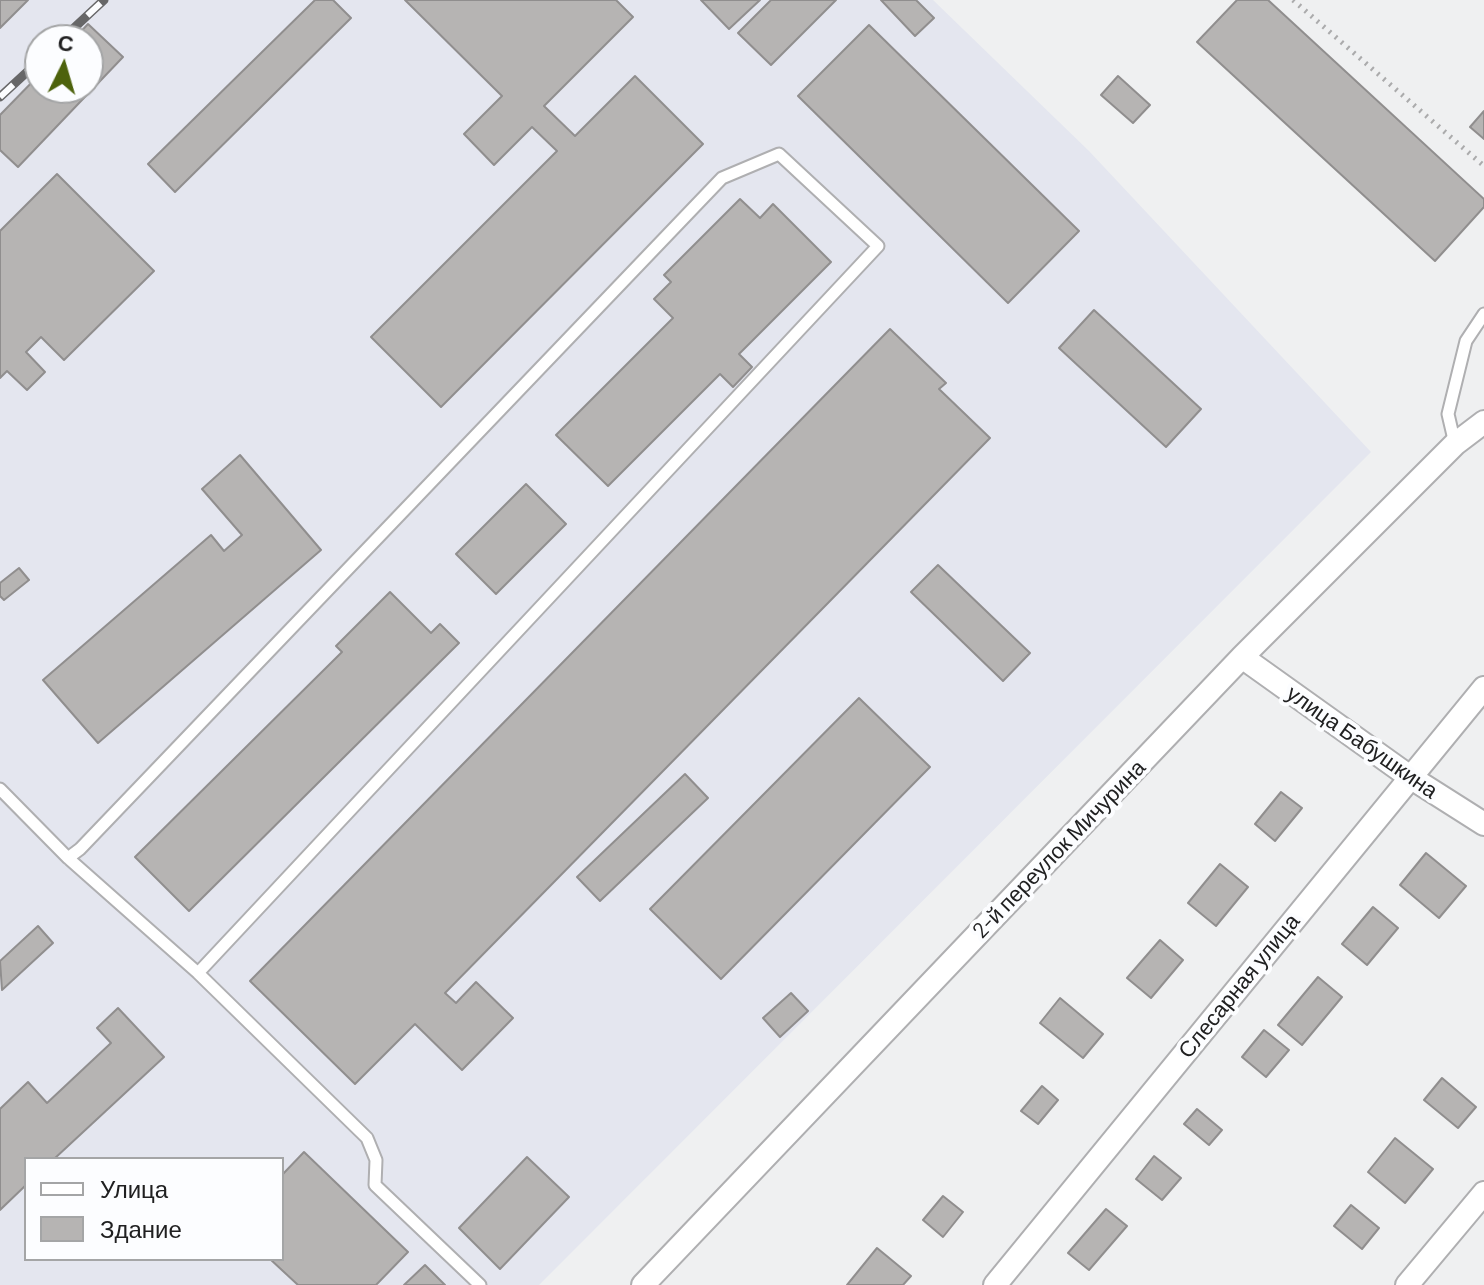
<!DOCTYPE html>
<html>
<head>
<meta charset="utf-8">
<style>
	body { margin:0 }
	#map { position:relative; width:1484px; height:1285px; overflow:hidden; background:#eff0f1; font-family:Barlow,sans-serif }
	canvas { display:block }
	.legend { position:absolute; left:24px; top:1157px; width:260px; height:104px; box-sizing:border-box; background:#fcfdff; border:2px solid #a4a5a6; margin:0; padding:10px 14px; list-style:none; font-size:24px; color:#202021 }
	.legend li { display:flex; align-items:center; gap:16px; height:40px }
	.legend b { width:40px; border:2px solid #a4a5a6 }
	.north { position:absolute; left:24px; top:24px; width:80px; height:80px; box-sizing:border-box; background:#fcfdff; border:2px solid #a4a5a6; border-radius:50%; rotate:5deg; font-size:22px; font-weight:700; line-height:32px; text-align:center; color:#202021 }
	.north::after { content:''; display:block; margin:auto; width:28px; height:36px; background:#4d620c; clip-path:polygon(50% 0,100% 100%,50% 72%,0 100%) }
</style>
</head>
<body>
<div id="map">
<canvas width="1484" height="1285"></canvas>
<ul class="legend">
<li><b style="height:10px;background:#fff"></b>Улица</li>
<li><b style="height:22px;background:#b6b4b3"></b>Здание</li>
</ul>
<div class="north">С</div>
</div>
<script>
const context = document.querySelector('canvas').getContext('2d');
context.lineJoin = 'round';
function paint(path, color) { context.fillStyle = color; context.fill(path, 'evenodd'); }
function trace(path, color, width, dash) { context.strokeStyle = color; context.lineWidth = width; context.lineCap = dash ? 'butt' : 'round'; context.setLineDash(dash || []); context.stroke(path); }
function drawText(font, color, halo, rows, align = 'center') {
  context.font = font + ' Barlow,sans-serif'; context.lineWidth = 8; context.setLineDash([]); context.textBaseline = 'middle'; context.strokeStyle = halo; context.fillStyle = color; for (const [text, x, y, turn = 0] of rows) {
    context.save(); context.translate(x, y); context.rotate((+turn || 0) * Math.PI / 180); context.textAlign = isNaN(turn) ? turn : align; if (halo) context.strokeText(text, 0, 0); context.fillText(text, 0, 0); context.restore();
  }
}
paint(new Path2D(`
	M 0,0 L 933,0 L 1089,151 L 1371,452 L 539,1285 L 0,1285 ZM 40,40 L 88,40 L 88,88 L 40,88 ZM 26,1159 L 282,1159 L 282,1259 L 26,1259 Z`), '#e4e6ef');
const building = new Path2D(`
	M 0,0 L 28,0 L 0,28 Z
	M 315,0 L 333,0 L 351,18 L 175,192 L 148,164 Z
	M 405,0 L 616,0 L 633,17 L 544,106 L 575,136 L 635,76 L 703,144 L 441,407 L 371,337 L 557,151 L 532,127 L 494,165 L 464,134 L 502,96 Z
	M 701,0 L 760,0 L 729,29 Z
	M 771,0 L 836,0 L 771,65 L 738,33 Z
	M 881,0 L 916,0 L 934,18 L 915,36 Z
	M 1237,0 L 1268,0 L 1484,199 L 1484,207 L 1435,261 L 1197,42 Z
	M 88,24 L 123,57 L 18,167 L 0,150 L 0,115 L 40,74 L 40,88 L 88,88 L 88,40 L 73,40 Z
	M 869,25 L 1079,231 L 1008,303 L 798,96 Z
	M 1118,76 L 1150,105 L 1133,123 L 1101,95 Z
	M 1484,111 L 1484,139 L 1470,127 Z
	M 57,174 L 154,271 L 64,360 L 41,337 L 26,352 L 45,372 L 27,390 L 7,371 L 0,378 L 0,231 Z
	M 740,199 L 760,218 L 773,204 L 831,262 L 739,354 L 752,367 L 733,387 L 720,374 L 608,486 L 556,435 L 673,318 L 654,299 L 671,282 L 664,275 Z
	M 1094,310 L 1201,409 L 1166,447 L 1059,348 Z
	M 890,329 L 946,383 L 939,389 L 990,438 L 445,993 L 456,1003 L 476,982 L 513,1018 L 462,1070 L 415,1024 L 355,1084 L 250,981 Z
	M 240,455 L 321,550 L 98,743 L 43,680 L 211,535 L 224,551 L 242,535 L 202,489 Z
	M 526,484 L 566,524 L 496,594 L 456,554 Z
	M 938,565 L 1030,653 L 1003,681 L 911,592 Z
	M 19,568 L 29,580 L 4,600 L 0,596 L 0,583 Z
	M 390,592 L 431,633 L 440,624 L 459,643 L 189,911 L 135,857 L 342,652 L 336,646 Z
	M 859,698 L 930,767 L 721,979 L 650,909 Z
	M 685,774 L 708,798 L 600,901 L 577,877 Z
	M 1281,792 L 1302,808 L 1275,841 L 1255,824 Z
	M 1426,853 L 1466,886 L 1439,918 L 1400,885 Z
	M 1220,864 L 1248,887 L 1216,926 L 1188,903 Z
	M 1373,907 L 1398,928 L 1367,965 L 1342,944 Z
	M 38,926 L 53,943 L 2,990 L 0,961 Z
	M 1160,940 L 1183,960 L 1151,998 L 1127,978 Z
	M 1318,977 L 1342,997 L 1302,1045 L 1278,1025 Z
	M 791,993 L 808,1011 L 780,1037 L 763,1018 Z
	M 1060,998 L 1103,1034 L 1083,1058 L 1040,1023 Z
	M 118,1008 L 164,1057 L 54,1159 L 26,1159 L 26,1185 L 0,1210 L 0,1109 L 28,1082 L 47,1103 L 111,1043 L 97,1028 Z
	M 1264,1030 L 1289,1050 L 1266,1077 L 1242,1057 Z
	M 1442,1078 L 1476,1107 L 1458,1128 L 1424,1100 Z
	M 1042,1086 L 1058,1100 L 1038,1124 L 1021,1111 Z
	M 1197,1109 L 1222,1130 L 1209,1145 L 1184,1124 Z
	M 1395,1138 L 1433,1169 L 1405,1203 L 1368,1172 Z
	M 304,1152 L 408,1252 L 376,1285 L 298,1285 L 270,1259 L 282,1259 L 282,1175 Z
	M 1154,1156 L 1181,1178 L 1162,1200 L 1136,1179 Z
	M 527,1157 L 569,1197 L 500,1269 L 459,1228 Z
	M 943,1196 L 963,1212 L 943,1237 L 923,1220 Z
	M 1351,1205 L 1379,1228 L 1362,1249 L 1334,1226 Z
	M 1106,1209 L 1127,1226 L 1089,1270 L 1068,1253 Z
	M 877,1248 L 911,1276 L 903,1285 L 847,1285 Z
	M 425,1265 L 445,1285 L 404,1285 Z`);
paint(building, '#b6b4b3');
trace(building, '#908e8e', 2);
const service = new Path2D(`
	M 1455,444 L 1448,414 L 1466,341 L 1484,314
	M 0,789 L 68,858 L 198,973 L 367,1138 L 376,1160 L 375,1185 L 480,1285
	M 68,858 L 80,849 L 722,178 L 779,154 L 878,246 L 198,973`);
const minor = new Path2D(`
	M 1242,657 L 1410,777 L 1484,824
	M 643,1285 L 1242,657 L 1455,444 L 1484,422
	M 995,1285 L 1484,688
	M 1407,1285 L 1484,1193`);
trace(service, '#afafb1', 15);
trace(minor, '#afafb1', 26);
trace(new Path2D(`
	M 1293,0 L 1484,166`), '#ababac', 5, [2, 6]);
trace(service, '#fff', 11);
trace(minor, '#fff', 22);
const rail = new Path2D(`
	M 61,40 L 104,0
	M 0,97 L 40,60`);
trace(rail, '#676768', 9);
trace(rail, '#fcfdff', 6, [18]);
drawText('22px', '#202021', '#fcfdff', [
	["улица Бабушкина",1362,742,35],
	["2-й переулок Мичурина",1059,849,-46],
	["Слесарная улица",1239,986,-51]
]);
</script>
</body>
</html>
